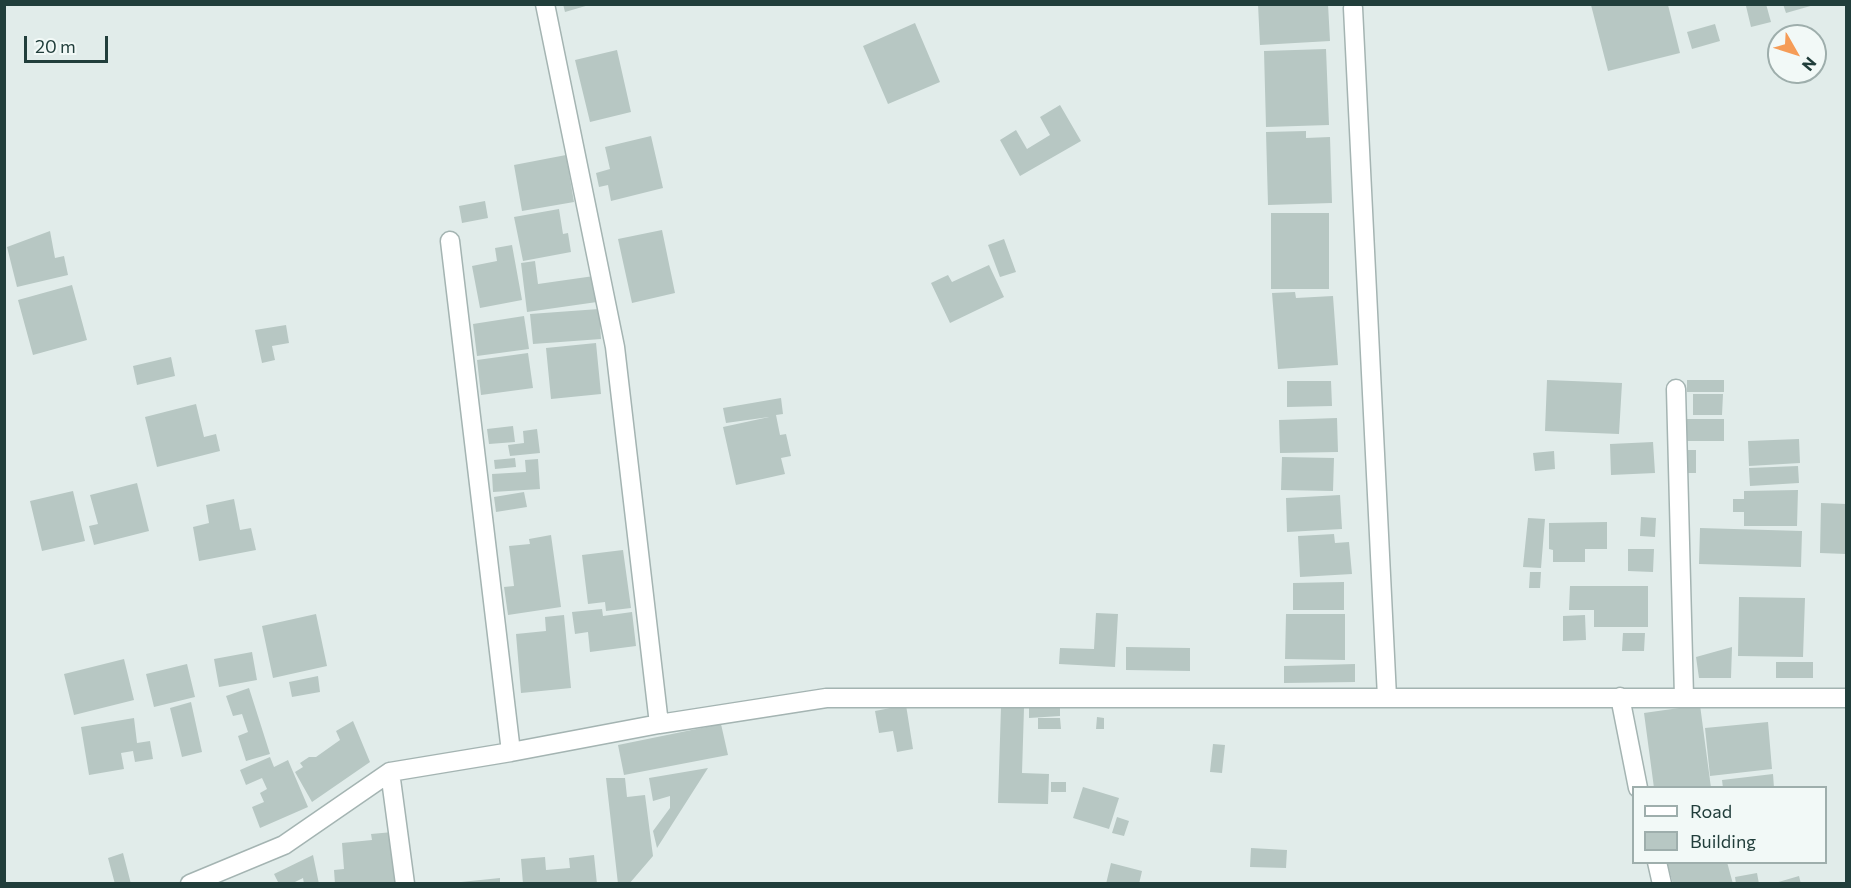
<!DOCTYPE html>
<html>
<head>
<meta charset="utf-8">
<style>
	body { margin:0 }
	#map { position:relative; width:1851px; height:888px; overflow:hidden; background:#e1ecea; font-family:Commissioner,sans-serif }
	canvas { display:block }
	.frame { position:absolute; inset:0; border:6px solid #213e3b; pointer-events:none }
	.legend { position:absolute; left:1632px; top:786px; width:195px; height:78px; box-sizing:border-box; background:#f2f9f7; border:2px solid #9eaeac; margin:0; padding:8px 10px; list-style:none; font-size:18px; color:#213e3b }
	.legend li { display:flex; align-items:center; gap:12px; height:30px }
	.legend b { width:30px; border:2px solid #9eaeac }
	.north { position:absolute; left:1767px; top:24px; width:60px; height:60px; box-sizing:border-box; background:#f2f9f7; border:2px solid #9eaeac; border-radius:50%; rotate:129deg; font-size:16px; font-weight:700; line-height:24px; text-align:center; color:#213e3b }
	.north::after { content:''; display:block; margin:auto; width:21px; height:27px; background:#f59c57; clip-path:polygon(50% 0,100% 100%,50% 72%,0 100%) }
	.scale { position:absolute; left:24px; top:36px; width:84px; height:27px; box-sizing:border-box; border:3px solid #213e3b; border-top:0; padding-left:8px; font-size:18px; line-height:21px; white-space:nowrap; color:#213e3b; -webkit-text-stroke:4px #f2f9f7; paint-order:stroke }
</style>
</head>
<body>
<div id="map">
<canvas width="1851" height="888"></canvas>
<div class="frame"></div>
<ul class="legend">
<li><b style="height:8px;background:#fff"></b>Road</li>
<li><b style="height:16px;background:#b7c7c3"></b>Building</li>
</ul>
<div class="north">N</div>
<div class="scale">20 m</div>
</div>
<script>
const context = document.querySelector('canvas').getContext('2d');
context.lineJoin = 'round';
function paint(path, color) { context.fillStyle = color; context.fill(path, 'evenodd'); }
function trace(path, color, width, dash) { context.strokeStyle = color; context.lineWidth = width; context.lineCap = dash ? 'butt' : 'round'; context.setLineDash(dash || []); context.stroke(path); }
paint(new Path2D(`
	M 563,4 L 589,4 L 589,5 L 565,12 Z
	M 1258,4 L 1328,4 L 1330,41 L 1260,45 Z
	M 1753,4 L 1766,4 L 1771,22 L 1751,27 L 1746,6 Z
	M 1783,4 L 1813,4 L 1814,5 L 1786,13 Z
	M 1591,5 L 1668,5 L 1680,53 L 1608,71 Z
	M 915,23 L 940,82 L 888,104 L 863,46 Z
	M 1715,24 L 1720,41 L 1692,49 L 1687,32 Z
	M 1326,49 L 1329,125 L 1266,127 L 1264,51 Z
	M 617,50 L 631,112 L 590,122 L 575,60 Z
	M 1060,105 L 1081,141 L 1020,176 L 1000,140 L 1016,130 L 1027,149 L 1050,135 L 1040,117 Z
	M 1306,131 L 1306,138 L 1330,137 L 1332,203 L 1268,205 L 1266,132 Z
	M 651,136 L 663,188 L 611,201 L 608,185 L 599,187 L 596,173 L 610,169 L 605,147 Z
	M 566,155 L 574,202 L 522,211 L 514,165 Z
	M 485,201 L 488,218 L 462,223 L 459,206 Z
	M 559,209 L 563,234 L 568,233 L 571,252 L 523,261 L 514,217 Z
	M 1271,213 L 1329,213 L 1329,289 L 1271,289 Z
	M 662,230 L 675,293 L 632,303 L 618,239 Z
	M 50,231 L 55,258 L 64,256 L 68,275 L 17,287 L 7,247 Z
	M 1004,239 L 1016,272 L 1000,277 L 988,245 Z
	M 512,245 L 522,300 L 480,308 L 472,266 L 497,261 L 495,248 Z
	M 535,261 L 538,284 L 594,276 L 597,302 L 527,312 L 521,263 Z
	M 989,265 L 1004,297 L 950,323 L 931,283 L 948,275 L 952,282 Z
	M 72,285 L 87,340 L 33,355 L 18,300 Z
	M 1295,292 L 1296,298 L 1333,296 L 1338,365 L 1278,369 L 1272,293 Z
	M 599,309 L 601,339 L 533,344 L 530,314 Z
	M 524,316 L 529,349 L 477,356 L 473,324 Z
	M 286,325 L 289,343 L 272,346 L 275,360 L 262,363 L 255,330 Z
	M 596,343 L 601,394 L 551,399 L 546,348 Z
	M 528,353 L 533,388 L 481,395 L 477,360 Z
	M 171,357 L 175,376 L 137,385 L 133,366 Z
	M 1547,380 L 1622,383 L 1619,434 L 1545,431 Z
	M 1687,380 L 1724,380 L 1724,392 L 1687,392 Z
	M 1287,381 L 1331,381 L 1332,406 L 1287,407 Z
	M 1693,394 L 1723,394 L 1722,415 L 1693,415 Z
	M 781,398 L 783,414 L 776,415 L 780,435 L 786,434 L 791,456 L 781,458 L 785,474 L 736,485 L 723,427 L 769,417 L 726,423 L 723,408 Z
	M 196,404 L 204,437 L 216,434 L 220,451 L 157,467 L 145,417 Z
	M 1337,418 L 1338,452 L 1280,453 L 1279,420 Z
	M 1686,419 L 1724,419 L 1724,441 L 1686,441 Z
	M 513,426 L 515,442 L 489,444 L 487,429 Z
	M 537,429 L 540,453 L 510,456 L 508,445 L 524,443 L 523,431 Z
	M 1799,439 L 1800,463 L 1749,466 L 1748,441 Z
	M 1653,442 L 1655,473 L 1611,475 L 1610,444 Z
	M 1684,450 L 1696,450 L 1696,473 L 1685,473 Z
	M 1554,451 L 1555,469 L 1535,471 L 1533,453 Z
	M 1282,457 L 1334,458 L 1333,491 L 1281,490 Z
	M 515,458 L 516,467 L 495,469 L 494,460 Z
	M 538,459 L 540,489 L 493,492 L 492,474 L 526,472 L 525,460 Z
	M 1798,466 L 1799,483 L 1750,486 L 1749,468 Z
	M 137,483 L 149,531 L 94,545 L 89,526 L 98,524 L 90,495 Z
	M 1798,490 L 1797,526 L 1744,526 L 1744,512 L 1733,512 L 1733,499 L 1744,499 L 1744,491 Z
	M 73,491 L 85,541 L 42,551 L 30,501 Z
	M 524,492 L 527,507 L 496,512 L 494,497 Z
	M 1340,495 L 1342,529 L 1287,532 L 1286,498 Z
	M 234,499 L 240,530 L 251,528 L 256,550 L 199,561 L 193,527 L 209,523 L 206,505 Z
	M 1821,503 L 1846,504 L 1846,554 L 1820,553 Z
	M 1641,517 L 1656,518 L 1655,537 L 1640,536 Z
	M 1528,518 L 1545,519 L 1541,568 L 1523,567 Z
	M 1607,522 L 1607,549 L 1585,549 L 1585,562 L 1553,562 L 1553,550 L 1549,549 L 1549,523 Z
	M 1700,528 L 1802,531 L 1801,567 L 1699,564 Z
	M 1334,534 L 1335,543 L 1349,542 L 1352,574 L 1300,577 L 1298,536 Z
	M 551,535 L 561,607 L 508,615 L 504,587 L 514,586 L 509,546 L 530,544 L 529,539 Z
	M 1628,549 L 1654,549 L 1653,572 L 1628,571 Z
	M 623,550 L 631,608 L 606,611 L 605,602 L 588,604 L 582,555 Z
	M 1530,572 L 1541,572 L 1540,588 L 1529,588 Z
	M 1344,582 L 1344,610 L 1293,610 L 1293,583 Z
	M 1570,586 L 1648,586 L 1648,627 L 1594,627 L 1594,610 L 1569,610 Z
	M 1739,597 L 1805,598 L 1803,657 L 1738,656 Z
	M 602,609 L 603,616 L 632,612 L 636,646 L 590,652 L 588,632 L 575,634 L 572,612 Z
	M 1096,613 L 1118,614 L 1115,667 L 1059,664 L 1060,648 L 1094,649 Z
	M 316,614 L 327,666 L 273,678 L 262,626 Z
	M 1286,614 L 1345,614 L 1345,660 L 1285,659 Z
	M 564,615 L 571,688 L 521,693 L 516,634 L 546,631 L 545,617 Z
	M 1585,615 L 1586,640 L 1563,641 L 1563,616 Z
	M 1623,633 L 1645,633 L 1644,651 L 1622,651 Z
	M 1126,647 L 1190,648 L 1190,671 L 1126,670 Z
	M 1732,647 L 1731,678 L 1699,678 L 1696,657 Z
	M 252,652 L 257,680 L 219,687 L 214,659 Z
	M 124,659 L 134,700 L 74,715 L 64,674 Z
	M 1776,662 L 1813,662 L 1813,678 L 1776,678 Z
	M 187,664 L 195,697 L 154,707 L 146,674 Z
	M 1355,664 L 1355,682 L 1284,683 L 1284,666 Z
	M 318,676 L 320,692 L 292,697 L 289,682 Z
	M 249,688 L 270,754 L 246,761 L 238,736 L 248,732 L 242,714 L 233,716 L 226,696 Z
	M 191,702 L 202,752 L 182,757 L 170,708 Z
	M 906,705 L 913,749 L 897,752 L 893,731 L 879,733 L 875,711 Z
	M 1700,705 L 1711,788 L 1654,788 L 1644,713 Z
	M 1001,707 L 1024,708 L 1022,773 L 1049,774 L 1048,804 L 998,803 Z
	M 1060,707 L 1060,716 L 1029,718 L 1029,708 Z
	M 1097,717 L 1104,718 L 1104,729 L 1096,729 Z
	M 134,718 L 137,743 L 150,741 L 153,759 L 135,762 L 133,751 L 121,753 L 124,769 L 89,775 L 81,727 Z
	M 1038,718 L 1060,718 L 1061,729 L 1038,729 Z
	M 353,721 L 370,762 L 312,802 L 295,772 L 303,767 L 300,763 L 309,757 L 316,757 L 340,740 L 336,731 Z
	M 1768,722 L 1772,769 L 1710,776 L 1705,728 Z
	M 721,724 L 728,755 L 624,775 L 618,745 Z
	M 1213,744 L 1225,745 L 1222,773 L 1210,772 Z
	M 270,757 L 274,767 L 288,760 L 308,807 L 260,828 L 252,807 L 264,802 L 260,793 L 267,789 L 262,778 L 246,785 L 240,770 Z
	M 708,768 L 657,848 L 653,831 L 670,808 L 670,796 L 653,801 L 649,778 Z
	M 1773,774 L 1774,788 L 1723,788 L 1722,780 Z
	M 606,778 L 625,778 L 627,797 L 645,795 L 653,856 L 629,884 L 618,884 Z
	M 1051,782 L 1066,782 L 1066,792 L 1051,792 Z
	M 1083,787 L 1119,798 L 1109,829 L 1073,818 Z
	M 1117,817 L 1129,821 L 1124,836 L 1112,833 Z
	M 393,832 L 398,883 L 335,884 L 334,870 L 344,869 L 342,843 L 372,840 L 371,834 Z
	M 1251,848 L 1287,850 L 1286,868 L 1250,867 Z
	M 123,853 L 131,884 L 115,884 L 108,858 Z
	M 313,855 L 319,884 L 304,884 L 303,878 L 291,884 L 279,884 L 274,874 Z
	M 594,855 L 597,884 L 523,884 L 521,859 L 545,857 L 546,870 L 570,868 L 569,858 Z
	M 1667,862 L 1727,862 L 1733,884 L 1673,884 Z
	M 1111,863 L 1142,871 L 1139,884 L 1106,884 Z
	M 1757,873 L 1759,884 L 1736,884 L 1735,877 Z
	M 1799,876 L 1801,884 L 1775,884 L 1775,883 Z
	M 500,878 L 500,884 L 461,884 L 461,882 Z`), '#b7c7c3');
const minor = new Path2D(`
	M 545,4 L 615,347 L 659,724
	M 1353,8 L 1387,697
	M 450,241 L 511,752
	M 1676,389 L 1684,697
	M 1620,697 L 1638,788
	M 390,772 L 405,884
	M 1657,862 L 1662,884
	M 190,884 L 284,845 L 390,772 L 511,752 L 659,724 L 826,698 L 1846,698`);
trace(minor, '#a4b4b2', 21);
trace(minor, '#fff', 18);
</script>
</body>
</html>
